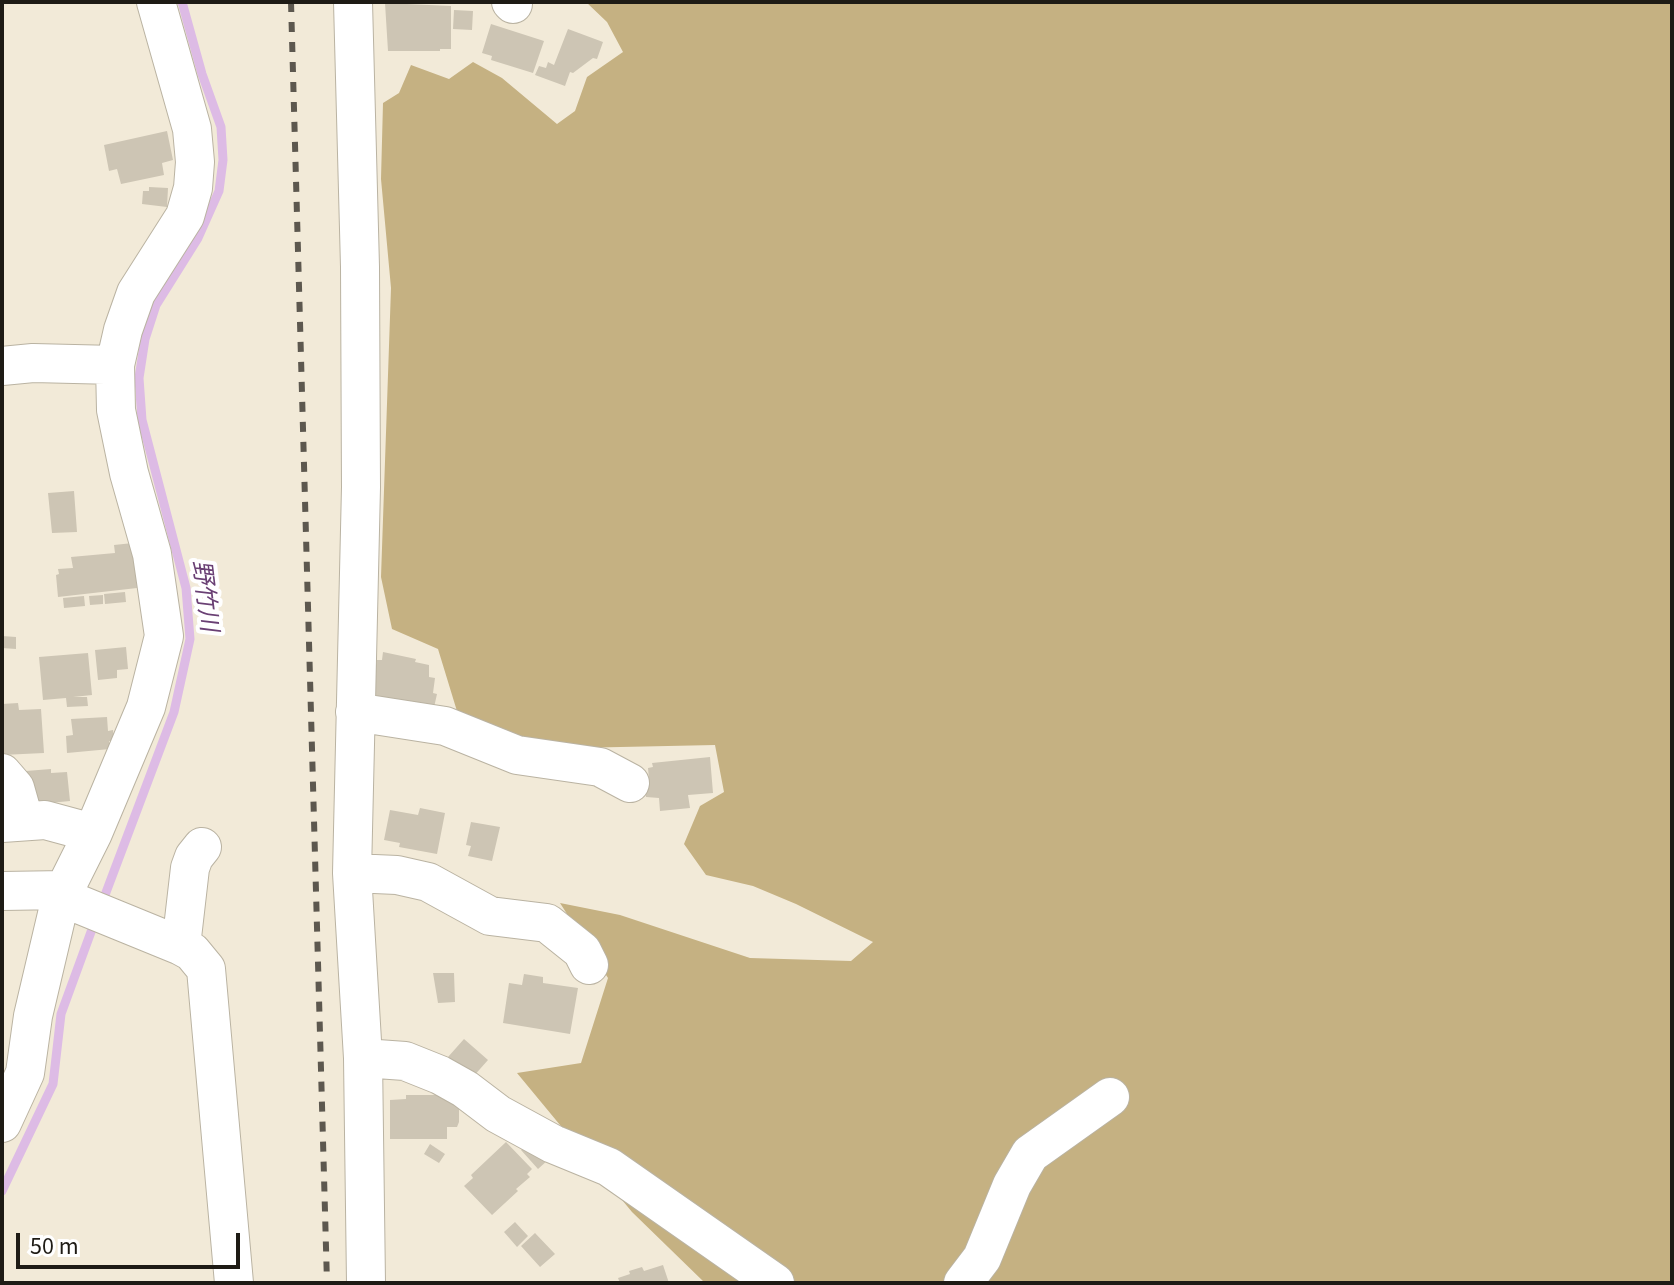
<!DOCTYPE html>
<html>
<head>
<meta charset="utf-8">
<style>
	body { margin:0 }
	#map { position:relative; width:1674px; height:1285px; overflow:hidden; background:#f2ead8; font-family:"Source Sans 3",sans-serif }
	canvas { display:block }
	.frame { position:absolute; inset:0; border:4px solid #1e1b15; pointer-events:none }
	.scale { position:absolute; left:16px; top:1233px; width:224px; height:36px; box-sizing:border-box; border:4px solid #1e1b15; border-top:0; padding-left:10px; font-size:24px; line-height:28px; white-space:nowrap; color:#1e1b15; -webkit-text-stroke:6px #fff; paint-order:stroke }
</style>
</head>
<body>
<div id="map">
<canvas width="1674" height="1285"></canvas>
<div class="frame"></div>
<div class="scale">50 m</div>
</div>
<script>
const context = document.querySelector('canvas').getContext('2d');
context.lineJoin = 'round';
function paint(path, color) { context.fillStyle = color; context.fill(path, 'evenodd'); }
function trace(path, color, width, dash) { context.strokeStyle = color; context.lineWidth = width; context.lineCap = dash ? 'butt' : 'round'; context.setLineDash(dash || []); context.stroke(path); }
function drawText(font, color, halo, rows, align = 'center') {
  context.font = font + ' "Source Sans 3","Noto Sans JP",sans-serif'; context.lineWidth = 8; context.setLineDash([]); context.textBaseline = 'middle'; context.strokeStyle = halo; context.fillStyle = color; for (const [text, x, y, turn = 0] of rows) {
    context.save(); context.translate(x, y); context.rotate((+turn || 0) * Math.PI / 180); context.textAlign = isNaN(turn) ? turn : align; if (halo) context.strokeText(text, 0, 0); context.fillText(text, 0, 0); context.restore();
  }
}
paint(new Path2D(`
	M 586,2 L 1672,2 L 1672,1283 L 705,1283 L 632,1212 L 517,1073 L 581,1063 L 608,978 L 560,903 L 620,915 L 750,958 L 851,961 L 873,942 L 796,904 L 753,886 L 706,875 L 684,844 L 700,806 L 724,792 L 715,745 L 526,749 L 460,721 L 438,649 L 392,629 L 381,577 L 391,288 L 381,179 L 383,103 L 399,93 L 411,65 L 449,79 L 473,62 L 502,78 L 557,124 L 575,111 L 587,77 L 623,52 L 607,22 Z`), '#c5b182');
trace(new Path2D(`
	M 102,903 L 174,712 L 190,639 L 186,588 L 142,420 L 139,378 L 145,339 L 156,305 L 198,238 L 219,191 L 223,160 L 221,127 L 202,74 L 182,2
	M 2,1191 L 53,1084 L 61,1014 L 95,921`), '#ddbbe5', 9);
paint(new Path2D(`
	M 385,3 L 451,6 L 451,49 L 440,49 L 440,51 L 388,51 Z
	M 454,10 L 473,11 L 472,30 L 453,29 Z
	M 491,24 L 544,41 L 533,73 L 491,60 L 492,56 L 482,53 Z
	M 568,29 L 603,42 L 597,59 L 593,58 L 573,73 L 570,72 L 565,86 L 535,75 L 539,66 L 546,68 L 548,62 L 554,65 Z
	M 167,131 L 173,160 L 162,163 L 164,175 L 121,184 L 117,169 L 109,171 L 104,145 Z
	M 149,187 L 168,188 L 167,207 L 142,204 L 143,191 L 149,191 Z
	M 74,491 L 77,532 L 52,533 L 48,493 Z
	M 133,543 L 137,588 L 58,597 L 56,575 L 59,574 L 58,569 L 73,568 L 71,557 L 115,553 L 114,545 Z
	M 125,592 L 126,602 L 105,604 L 104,594 Z
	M 103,595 L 103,604 L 90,605 L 89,596 Z
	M 84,596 L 85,606 L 64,608 L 63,598 Z
	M 2,636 L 16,637 L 16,649 L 2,648 Z
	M 126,647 L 128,669 L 117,670 L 117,678 L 98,680 L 95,650 Z
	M 383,652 L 416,659 L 415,662 L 429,665 L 429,677 L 435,678 L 433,693 L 437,694 L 433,712 L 373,698 L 370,694 L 377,660 L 382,660 Z
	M 88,653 L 92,695 L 73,697 L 87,697 L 88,706 L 67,707 L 66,698 L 43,700 L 39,657 Z
	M 18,703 L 19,710 L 41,709 L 44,753 L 2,755 L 2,704 Z
	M 107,717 L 108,731 L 113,730 L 114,741 L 109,741 L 110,749 L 67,753 L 66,736 L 73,735 L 71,719 Z
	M 710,757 L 713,793 L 688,795 L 690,808 L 660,811 L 659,798 L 646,797 L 644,779 L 649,779 L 648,768 L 653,767 L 652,763 Z
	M 51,769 L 51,773 L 67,772 L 70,801 L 29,805 L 26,771 Z
	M 420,808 L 445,813 L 437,854 L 399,847 L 400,843 L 384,840 L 390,810 L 418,815 Z
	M 471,822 L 500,827 L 492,861 L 468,856 L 471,846 L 466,845 Z
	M 433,973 L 454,973 L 455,1002 L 438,1003 Z
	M 524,974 L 543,977 L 543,983 L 578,988 L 570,1034 L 503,1023 L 509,983 L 522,985 Z
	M 464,1039 L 488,1060 L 472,1078 L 448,1057 Z
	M 406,1095 L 459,1095 L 459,1122 L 457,1127 L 447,1127 L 447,1139 L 390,1139 L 390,1100 L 406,1099 Z
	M 531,1141 L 548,1160 L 538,1169 L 521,1150 Z
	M 506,1142 L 532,1169 L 527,1174 L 530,1177 L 516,1189 L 518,1191 L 492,1215 L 464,1186 L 473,1178 L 471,1175 Z
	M 430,1144 L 445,1154 L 439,1163 L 424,1154 Z
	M 515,1222 L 528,1236 L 517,1247 L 504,1232 Z
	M 535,1233 L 555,1254 L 540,1267 L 521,1246 Z
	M 663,1265 L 669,1283 L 620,1283 L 618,1278 L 630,1274 L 629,1271 L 642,1267 L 644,1271 Z`), '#cdc5b4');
const minor = new Path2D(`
	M 353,2 L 360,267 L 361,487 L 352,873 L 363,1058 L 366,1283
	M 511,2 L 513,4
	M 2,366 L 33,363 L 115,365
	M 355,712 L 445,726 L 517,755 L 600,767 L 630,783
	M 2,773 L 15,788 L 24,820
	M 2,823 L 45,820 L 93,833
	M 352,873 L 397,875 L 428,882 L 490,916 L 547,923 L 582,951 L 589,965
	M 2,891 L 65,890
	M 61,897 L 181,946 L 192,952 L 206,969 L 234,1283
	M 181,946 L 190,868 L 194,857 L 202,847
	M 363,1058 L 405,1061 L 440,1075 L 465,1089 L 498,1114 L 553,1144 L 609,1167 L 775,1283
	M 2,1123 L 25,1073 L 33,1016 L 61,897 L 93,833 L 146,707 L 164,636 L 152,554 L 129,473 L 116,410 L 115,365 L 123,330 L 136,293 L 185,216 L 193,188 L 195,162 L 192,129 L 156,2
	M 963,1283 L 982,1258 L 1012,1185 L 1030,1154 L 1110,1097`);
trace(minor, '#bab3a2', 40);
trace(minor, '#fff', 38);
trace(new Path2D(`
	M 291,2 L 327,1283`), '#5d584f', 6, [10, 10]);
drawText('italic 24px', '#6a4074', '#fff', [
	["野竹川",203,596,83]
]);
</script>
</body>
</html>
